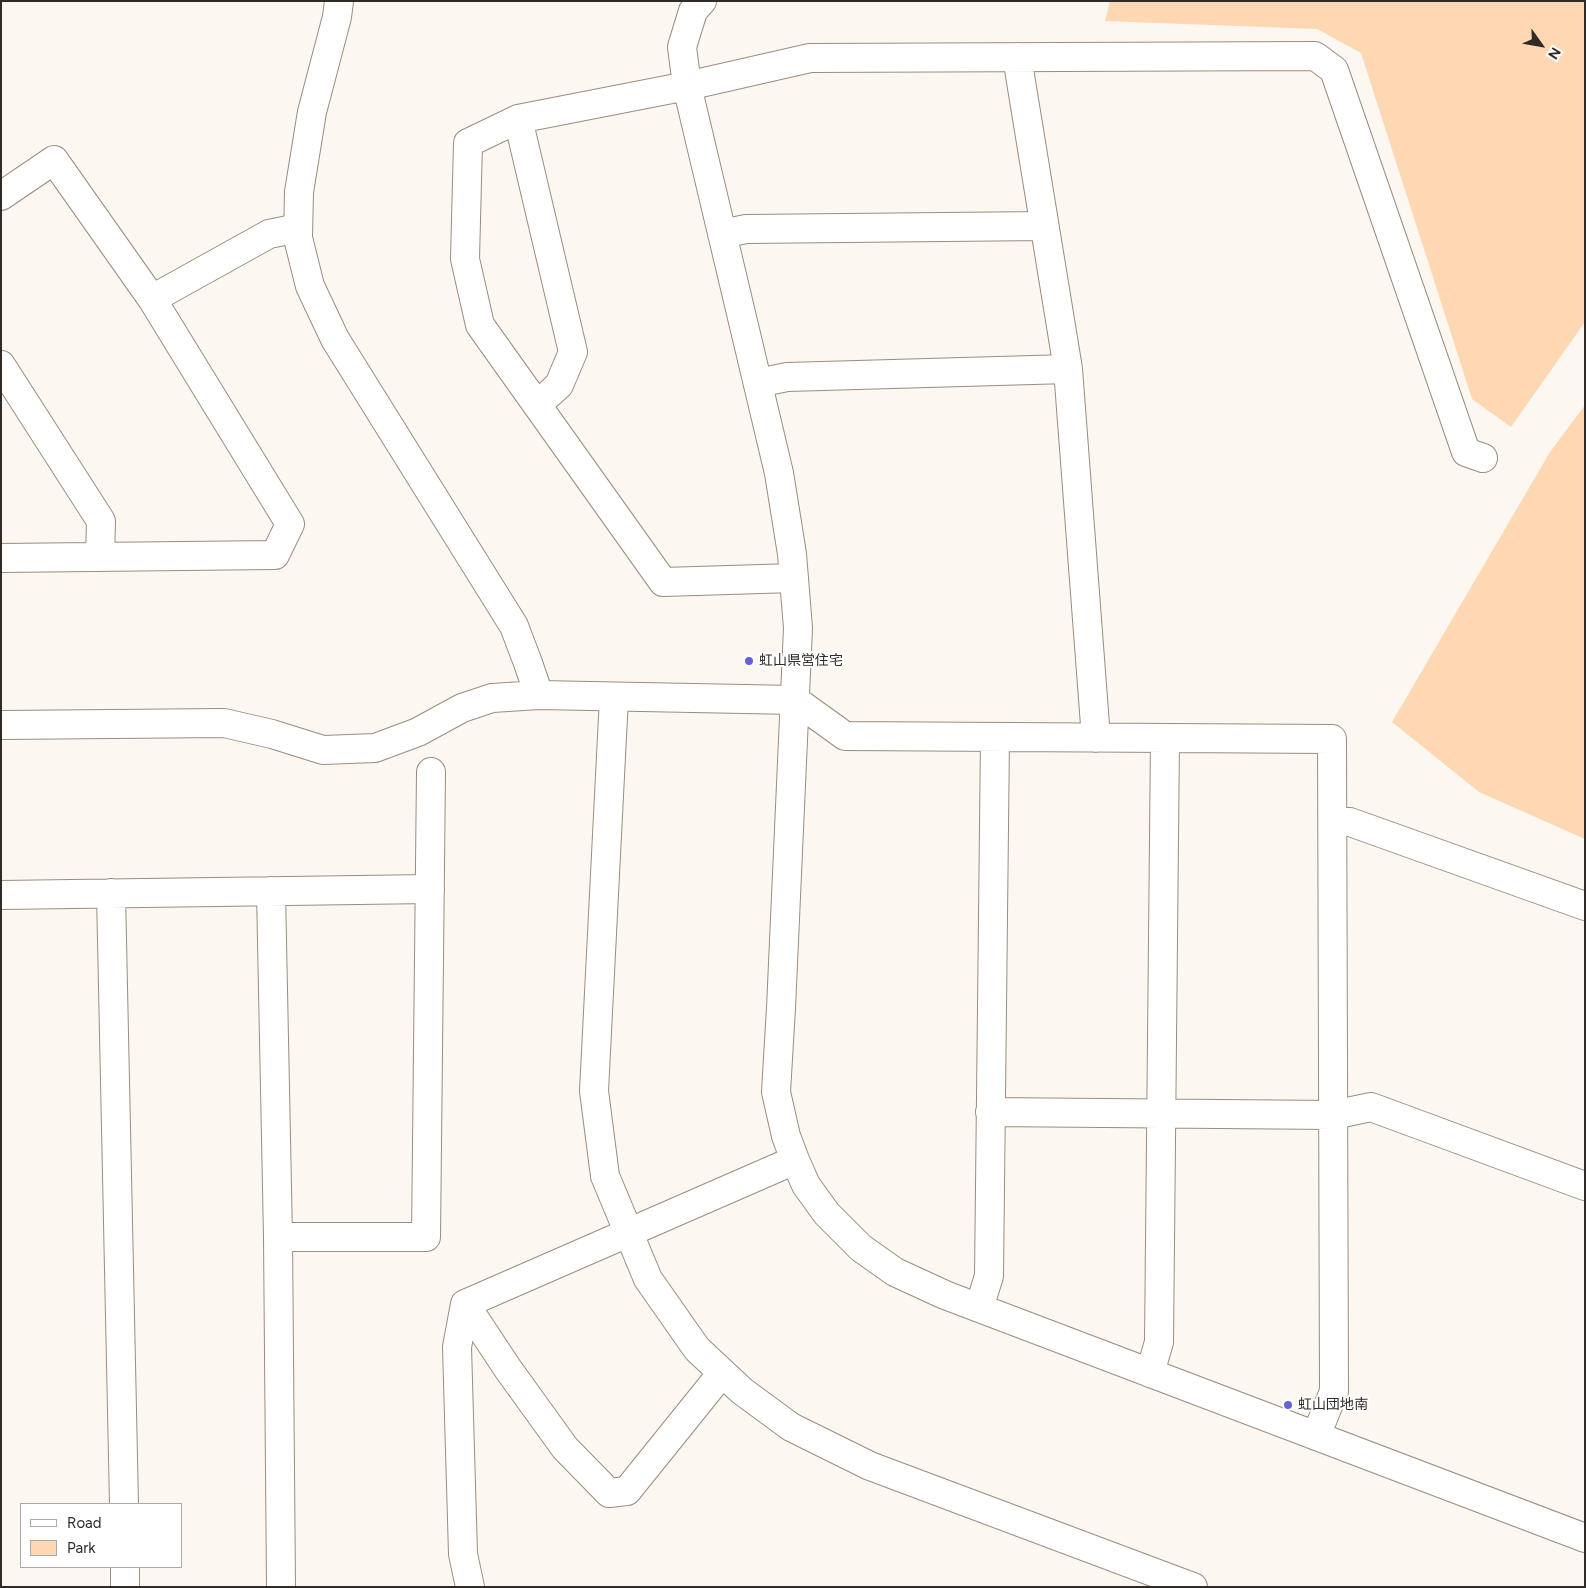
<!DOCTYPE html>
<html>
<head>
<meta charset="utf-8">
<style>
	body { margin:0 }
	#map { position:relative; width:1586px; height:1588px; overflow:hidden; background:#fdf7f1; font-family:Figtree,sans-serif }
	canvas { display:block }
	.frame { position:absolute; inset:0; border:2px solid #302b26; pointer-events:none }
	.legend { position:absolute; left:20px; top:1503px; width:162px; height:65px; box-sizing:border-box; background:#fff; border:1px solid #acaaa8; margin:0; padding:6px 9px; list-style:none; font-size:15px; color:#302b26 }
	.legend li { display:flex; align-items:center; gap:10px; height:25px }
	.legend b { width:25px; border:1px solid #acaaa8 }
	.north { position:absolute; left:1516px; top:20px; width:50px; height:50px; -webkit-text-stroke:4px #fff; paint-order:stroke; rotate:122deg; font-size:14px; font-weight:700; line-height:20px; text-align:center; color:#302b26 }
	.north::after { content:''; display:block; margin:auto; width:18px; height:22px; background:#302b26; clip-path:polygon(50% 0,100% 100%,50% 72%,0 100%) }
</style>
</head>
<body>
<div id="map">
<canvas width="1586" height="1588"></canvas>
<div class="frame"></div>
<ul class="legend">
<li><b style="height:6px;background:#fff"></b>Road</li>
<li><b style="height:14px;background:#fdd8b3"></b>Park</li>
</ul>
<div class="north">N</div>
</div>
<script>
const context = document.querySelector('canvas').getContext('2d');
context.lineJoin = 'round';
function paint(path, color) { context.fillStyle = color; context.fill(path, 'evenodd'); }
function trace(path, color, width, dash) { context.strokeStyle = color; context.lineWidth = width; context.lineCap = dash ? 'butt' : 'round'; context.setLineDash(dash || []); context.stroke(path); }
function drawText(font, color, halo, rows, align = 'center') {
  context.font = font + ' Figtree,"Noto Sans JP",sans-serif'; context.lineWidth = 4; context.setLineDash([]); context.textBaseline = 'middle'; context.strokeStyle = halo; context.fillStyle = color; for (const [text, x, y, turn = 0] of rows) {
    context.save(); context.translate(x, y); context.rotate((+turn || 0) * Math.PI / 180); context.textAlign = isNaN(turn) ? turn : align; if (halo) context.strokeText(text, 0, 0); context.fillText(text, 0, 0); context.restore();
  }
}
paint(new Path2D(`
	M 1110,1 L 1585,1 L 1585,322 L 1511,427 L 1472,399 L 1361,53 L 1317,29 L 1105,21 Z
	M 1585,405 L 1585,839 L 1479,792 L 1392,722 L 1550,452 Z`), '#fdd8b3');
const minor = new Path2D(`
	M 339,1 L 337,17 L 312,112 L 299,192 L 298,238 L 310,286 L 335,339 L 514,626 L 528,663 L 539,695
	M 702,1 L 693,11 L 682,47 L 687,86 L 779,473 L 792,554 L 798,628 L 781,1008 L 776,1092 L 786,1136 L 795,1160 L 806,1185 L 827,1214 L 861,1248 L 895,1272 L 945,1295 L 1585,1538
	M 1017,57 L 1068,369 L 1096,738
	M 518,119 L 573,352 L 559,385 L 537,405
	M 1,196 L 54,160 L 152,299 L 290,524 L 275,555 L 1,558
	M 722,234 L 746,229 L 1044,226
	M 152,299 L 269,234 L 298,228
	M 1,365 L 101,521 L 100,557
	M 758,383 L 787,377 L 1068,369
	M 794,578 L 663,582 L 480,325 L 465,259 L 468,143 L 518,119 L 687,86 L 810,58 L 1315,56 L 1334,70 L 1466,452 L 1483,458
	M 614,697 L 594,1091 L 605,1176 L 648,1279 L 697,1349 L 742,1391 L 791,1427 L 870,1466 L 1193,1587
	M 1,725 L 224,723 L 272,734 L 323,750 L 375,748 L 418,732 L 462,708 L 492,698 L 539,695 L 795,700 L 845,736 L 1332,739 L 1334,1391 L 1316,1436
	M 1333,822 L 1350,822 L 1585,906
	M 271,891 L 278,1237 L 281,1587
	M 111,893 L 124,1504
	M 1,895 L 430,889
	M 990,1112 L 1333,1115 L 1371,1107 L 1585,1186
	M 278,1237 L 426,1237 L 431,772
	M 465,1304 L 508,1369 L 565,1448 L 609,1493 L 627,1491 L 722,1373
	M 979,1308 L 989,1276 L 995,737
	M 1150,1373 L 1159,1342 L 1165,738
	M 125,1567 L 125,1587
	M 470,1587 L 463,1554 L 457,1347 L 465,1304 L 795,1160`);
trace(minor, '#9a8d80', 30);
trace(minor, '#fff', 28);
for (const [x, y, r, color] of [
	[749,661,5,"#6561da"],
	[1288,1405,5,"#6561da"]
]) { const dot = new Path2D(); dot.arc(x, y, r, 0, 2 * Math.PI); context.fillStyle = color; context.fill(dot); trace(dot, '#fff', 2); }
drawText('14px', '#302b26', '#fff', [
	["虹山県営住宅",759,661],
	["虹山団地南",1298,1405]
], 'left');
</script>
</body>
</html>
